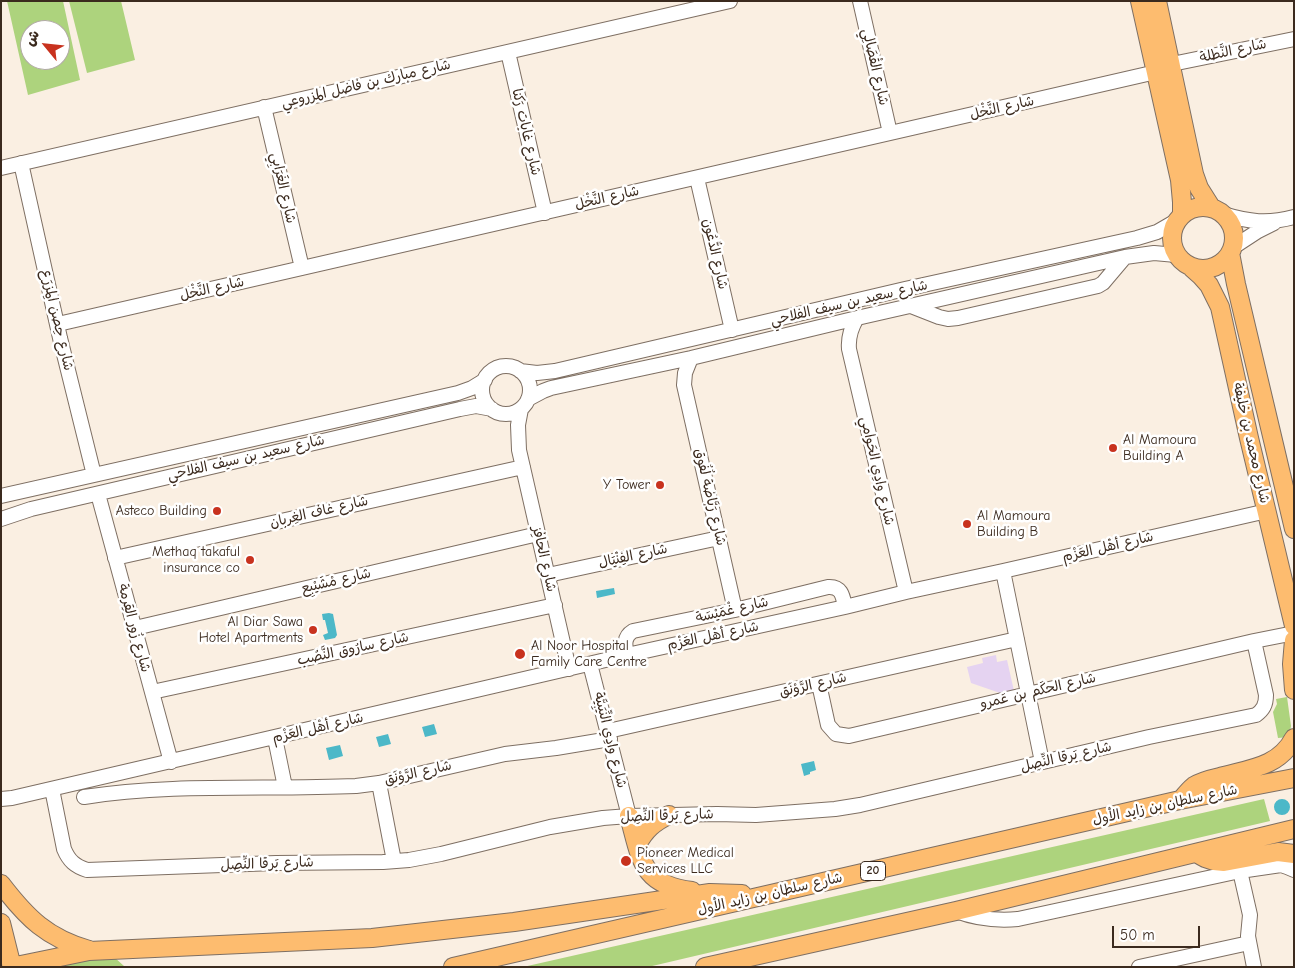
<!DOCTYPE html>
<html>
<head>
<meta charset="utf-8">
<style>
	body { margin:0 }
	#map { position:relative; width:1295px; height:968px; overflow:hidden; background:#faefe2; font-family:"Comic Neue","Playpen Sans Arabic",sans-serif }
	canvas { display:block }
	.frame { position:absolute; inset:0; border:2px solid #3b2a1e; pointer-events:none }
	.north { position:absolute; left:20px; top:20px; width:50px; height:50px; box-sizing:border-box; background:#fff; border:1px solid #b1aaa5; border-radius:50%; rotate:298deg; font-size:14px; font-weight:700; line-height:20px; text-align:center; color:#3b2a1e }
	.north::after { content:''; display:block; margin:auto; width:18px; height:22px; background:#c8321e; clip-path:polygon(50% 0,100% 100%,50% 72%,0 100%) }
	.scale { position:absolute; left:1112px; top:926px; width:88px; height:22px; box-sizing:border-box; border:2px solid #3b2a1e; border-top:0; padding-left:6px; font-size:15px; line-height:18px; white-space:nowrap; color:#3b2a1e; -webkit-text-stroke:4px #fff; paint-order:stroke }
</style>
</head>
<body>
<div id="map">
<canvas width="1295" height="968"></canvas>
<div class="frame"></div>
<div class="north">ش</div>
<div class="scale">50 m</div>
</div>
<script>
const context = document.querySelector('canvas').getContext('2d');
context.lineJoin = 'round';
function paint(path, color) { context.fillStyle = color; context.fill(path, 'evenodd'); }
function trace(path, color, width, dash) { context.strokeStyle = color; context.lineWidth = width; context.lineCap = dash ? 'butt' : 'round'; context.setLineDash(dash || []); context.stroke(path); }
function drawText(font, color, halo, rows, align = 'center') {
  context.font = font + ' "Comic Neue","Playpen Sans Arabic",sans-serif'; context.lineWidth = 5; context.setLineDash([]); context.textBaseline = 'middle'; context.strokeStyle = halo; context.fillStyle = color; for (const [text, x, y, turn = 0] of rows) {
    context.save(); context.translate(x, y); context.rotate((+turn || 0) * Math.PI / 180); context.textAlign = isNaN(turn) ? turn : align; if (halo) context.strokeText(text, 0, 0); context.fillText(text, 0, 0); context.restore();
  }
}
paint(new Path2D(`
	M 996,655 L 997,662 L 1007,660 L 1014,691 L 1003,694 L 971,683 L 967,667 L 983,663 L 982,658 Z`), '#e5d3f1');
paint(new Path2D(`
	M 7,1 L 63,1 L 80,80 L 28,95 ZM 30,30 L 60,30 L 60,60 L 30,60 Z
	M 69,1 L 121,1 L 135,60 L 87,73 Z
	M 1287,697 L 1291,726 L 1289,737 L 1278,738 L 1273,712 L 1277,704 L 1276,699 Z
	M 1264,799 L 1270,821 L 648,967 L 523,967 Z
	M 92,957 L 114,957 L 124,966 L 128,967 L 43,967 Z`), '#add37d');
paint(new Path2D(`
	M 614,588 L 615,594 L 597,598 L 596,591 Z
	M 329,613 L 333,614 L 337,635 L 335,638 L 325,640 L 323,635 L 328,633 L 325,620 L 323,620 L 322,614 Z
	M 434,724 L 437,734 L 425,737 L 422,727 Z
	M 388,734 L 391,744 L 379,747 L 376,737 Z
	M 340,745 L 343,756 L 329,760 L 326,748 Z
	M 814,761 L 816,770 L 810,772 L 810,774 L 804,776 L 801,764 Z
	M1274 807a8 8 0 1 1 16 0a8 8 0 1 1-16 0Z`), '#4cb8c8');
const minor = new Path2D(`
	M 860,1 L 890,133
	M 508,52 L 545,213
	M 1172,64 L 1294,39
	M 264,107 L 302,268
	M 21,163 L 60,338 L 94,475
	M 1,168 L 730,1
	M 697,178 L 732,330
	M 1223,214 C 1249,222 1268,224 1294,217
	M 1232,248 L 1258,231 L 1274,223
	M 911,306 L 939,317 L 948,319 L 958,318 L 1098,286 L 1103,283 L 1125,257
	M 857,318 C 851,328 848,338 849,349 L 906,592
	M 58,324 L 1156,72
	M 691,358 L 685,373 L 684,385 L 735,610
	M482 390a24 24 0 1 1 48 0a24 24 0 1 1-48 0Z
	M 520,371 L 537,373 L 555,371 L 905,289 L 1137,238 L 1157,232 L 1176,221
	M 528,399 L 543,391 L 551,388 L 691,358 L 857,318 L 1125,257 L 1154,253 L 1176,255
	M 521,409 L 518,425 L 519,450 L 569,669
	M 98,494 L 171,762
	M 1,496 L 458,393 L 472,388 L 485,380
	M 1,519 L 31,509 L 460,409 L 476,406 L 492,409
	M 115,558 L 523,467
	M 1003,571 L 1042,762
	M 548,575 L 719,538
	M 135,628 L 538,534
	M 627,655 C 625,646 623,637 633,631 L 735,610 L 828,587 C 842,586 843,597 845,607
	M 590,664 L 629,816
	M 819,684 L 828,725 L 836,734 L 849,736 L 1254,641 L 1294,633
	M 152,692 L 555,605
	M 608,731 L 1017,639
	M 275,738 L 285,787
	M 379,783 L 394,861
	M 52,789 L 64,849 C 69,861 75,866 87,870 L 276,863 L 383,862 L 409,860 L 441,854 L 550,827 L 603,818 L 629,816 L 717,814 L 756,815 L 835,809 L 860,805 L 1149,737 L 1256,715 C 1263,710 1266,705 1266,695 L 1254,641
	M 84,797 C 174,783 266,790 356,786 L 379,783 L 505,754 L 556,748 L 610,739
	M 1,799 L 12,798 L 627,655 L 845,607 L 906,592 L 1003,571 L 1267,511
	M 1240,871 L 1250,915 L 1248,936 L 1254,967
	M 956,911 C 977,919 996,921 1018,919 L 1240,871 L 1281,865 L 1287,867 L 1294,870
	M 1139,967 L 1249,943`);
const major = new Path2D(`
	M 1140,1 L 1180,180 L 1182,202 L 1182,214
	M 1157,1 L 1194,174 L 1199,188 L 1211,207
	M1172 238a31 31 0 1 1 62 0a31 31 0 1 1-62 0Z
	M 1230,253 L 1236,284 L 1294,529
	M 1192,268 L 1201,276 L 1209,285 L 1220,307 L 1249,438 L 1294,626
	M 1294,640 L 1292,664 L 1294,690
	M 1181,800 C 1185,795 1189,790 1194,786 C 1202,781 1211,779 1220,777 C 1249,769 1279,767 1294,738
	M 629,816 C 641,859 641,885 692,891
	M 637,845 C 645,830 654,822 669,815
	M 1196,853 L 1205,858 L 1214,861 L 1224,862 L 1278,852 L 1294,854
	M 1,884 C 27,918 47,938 89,950
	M 1,923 L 12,967
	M 11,967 L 89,951 L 372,938 L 514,922 L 710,893 L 742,894
	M 453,967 L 1180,800 L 1294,778
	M 705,967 L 956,911 L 1294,829`);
trace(minor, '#7e6f63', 16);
trace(major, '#7e6f63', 20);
trace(minor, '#fff', 14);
trace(major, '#fdbc6f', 18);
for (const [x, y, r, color] of [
	[1113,448,5,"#c8321e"],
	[660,485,5,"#c8321e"],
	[217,511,5,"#c8321e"],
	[967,524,5,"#c8321e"],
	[250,560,5,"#c8321e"],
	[313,630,5,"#c8321e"],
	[520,654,6,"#c8321e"],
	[626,861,6,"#c8321e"]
]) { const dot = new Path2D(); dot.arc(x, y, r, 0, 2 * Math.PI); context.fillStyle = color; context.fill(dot); trace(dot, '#fff', 2); }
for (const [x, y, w] of [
	[873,871,25]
]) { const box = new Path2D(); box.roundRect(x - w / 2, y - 9.5, w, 19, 4); context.fillStyle = '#fff'; context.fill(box); trace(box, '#3b2a1e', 1); }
drawText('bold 12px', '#3b2a1e', null, [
	["20",873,871]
]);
drawText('14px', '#3b2a1e', '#fff', [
	["شارع النَّطلة",1233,51,-12],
	["شارع القْصَالِي",875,67,77],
	["شارع مبارك بن فاضل المزروعي",366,84,-13],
	["شارع النَّخْل",1002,108,-13],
	["شارع غابات رَكنا",526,132,77],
	["شارع الغَرَابِي",283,188,77],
	["شارع النَّخْل",607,198,-13],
	["شارع الدُّعُون",715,254,77],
	["شارع النَّخْل",212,289,-13],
	["شارع سعيد بن سيف الفلاحي",849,303,-13],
	["شارع حِصن المِزرَع",57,320,77],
	["شارع محمد بن خليفة",1251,443,77],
	["شارع سعيد بن سيف الفلاحي",246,458,-13],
	["شارع وادِي الحَوامي",877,471,77],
	["شارع رَبَّاضة لُفُوق",710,497,77],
	["شارع غاف الغِربان",319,512,-13],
	["شارع أهْل العَزْم",1108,547,-13],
	["شارع الفِنْيَال",633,556,-12],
	["شارع الحافِز",544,559,77],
	["شارع مْشَيْبِع",336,581,-13],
	["شارع غْمَيْسَة",732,610,-13],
	["شارع زُور القِرمة",134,628,75],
	["شارع أهْل العَزْم",713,636,-12],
	["شارع سارُوق النَّصُب",353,649,-12],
	["شارع الرَّوْنَق",813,685,-13],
	["شارع الحكَم بن عَمرو",1038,691,-13],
	["شارع أهْل العَزْم",318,728,-13],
	["شارع وادِي النِّيَبِيَّة",610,740,76],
	["شارع بَرقا النِّصِل",1066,757,-13],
	["شارع الرَّوْنَق",418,773,-13],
	["شارع سلطان بن زايد الأول",1165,805,-12],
	["شارع بَرقا النِّصِل",667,816,-2],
	["شارع بَرقا النِّصِل",267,864,-2],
	["شارع سلطان بن زايد الأول",770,894,-13]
]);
drawText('14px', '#3b2a1e', '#fff', [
	["Al Mamoura",1123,440],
	["Building A",1123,456],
	["Y Tower",650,485,"right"],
	["Asteco Building",207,511,"right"],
	["Al Mamoura",977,516],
	["Building B",977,532],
	["Methaq takaful",240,552,"right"],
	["insurance co",240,568,"right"],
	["Al Diar Sawa",303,622,"right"],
	["Hotel Apartments",303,638,"right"],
	["Al Noor Hospital",531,646],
	["Family Care Centre",531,662],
	["Pioneer Medical",637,853],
	["Services LLC",637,869]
], 'left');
</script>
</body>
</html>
